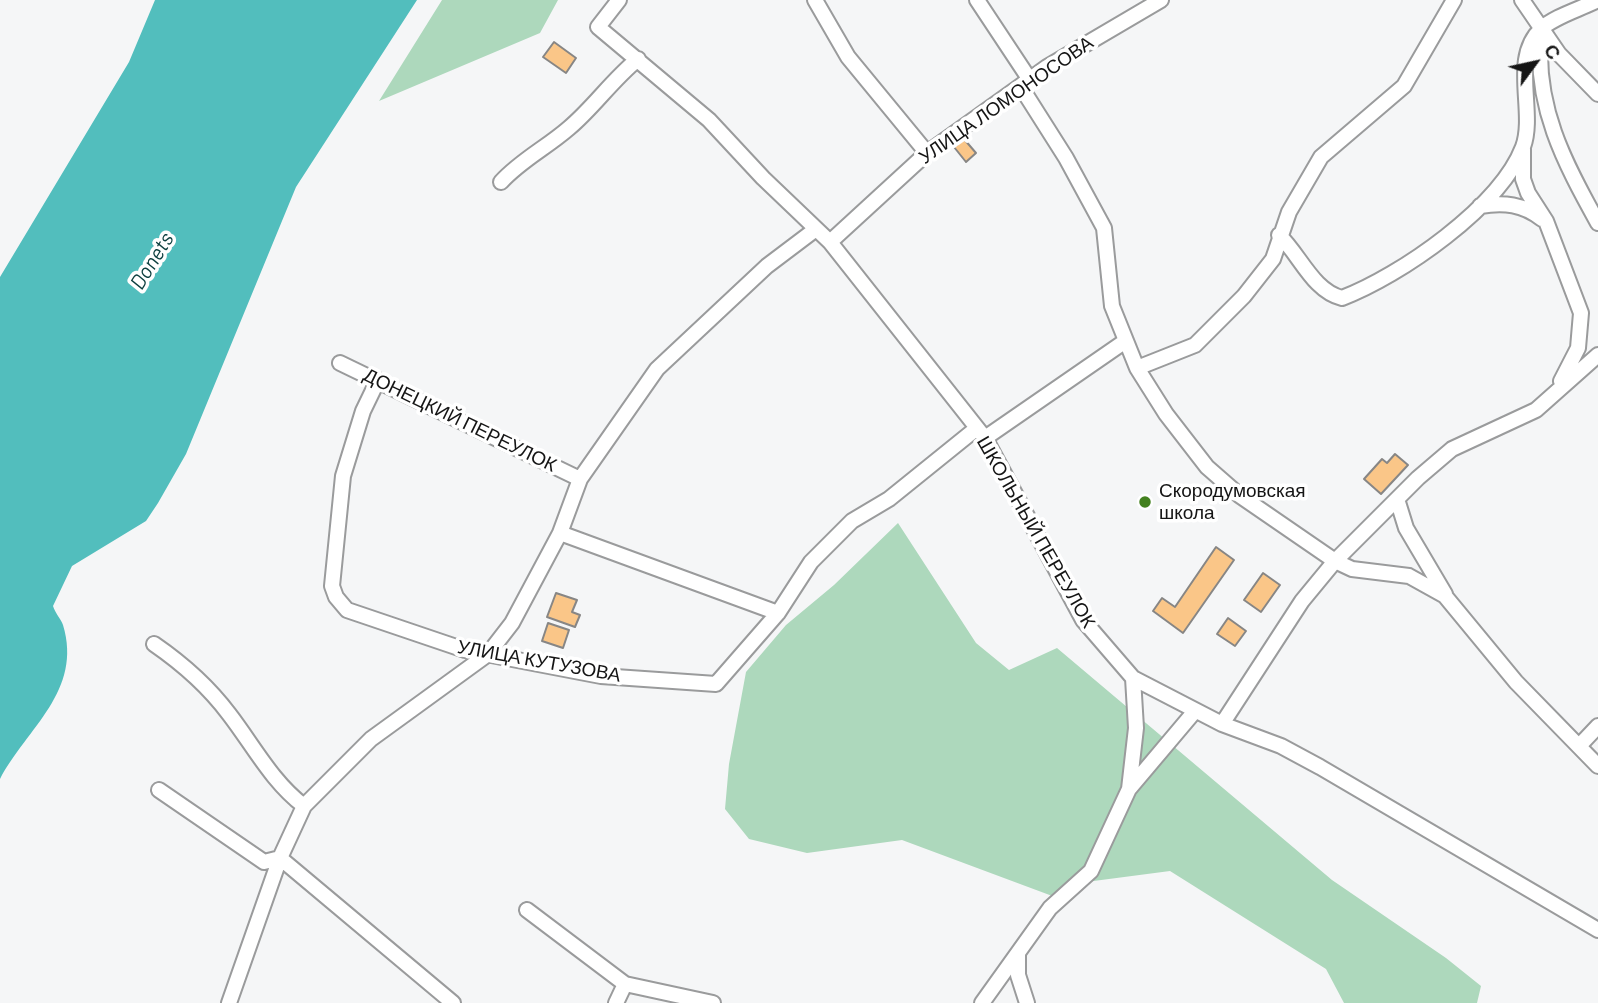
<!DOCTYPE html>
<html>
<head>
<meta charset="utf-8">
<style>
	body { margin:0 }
	#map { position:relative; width:1598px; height:1003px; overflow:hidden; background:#f5f6f7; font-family:Barlow,sans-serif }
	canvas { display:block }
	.north { position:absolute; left:1500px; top:28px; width:70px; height:70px; -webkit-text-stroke:5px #fff; paint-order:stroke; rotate:57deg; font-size:19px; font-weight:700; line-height:28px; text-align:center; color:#151515 }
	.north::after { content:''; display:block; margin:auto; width:24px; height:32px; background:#151515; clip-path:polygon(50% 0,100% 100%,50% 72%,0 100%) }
</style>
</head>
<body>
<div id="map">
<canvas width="1598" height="1003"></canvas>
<div class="north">С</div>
</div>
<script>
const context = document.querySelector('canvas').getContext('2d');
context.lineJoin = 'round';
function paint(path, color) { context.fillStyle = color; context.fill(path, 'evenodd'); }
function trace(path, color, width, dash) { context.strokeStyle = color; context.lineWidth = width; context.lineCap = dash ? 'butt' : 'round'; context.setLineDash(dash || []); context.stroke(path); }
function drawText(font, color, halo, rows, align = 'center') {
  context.font = font + ' Barlow,sans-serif'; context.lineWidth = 7; context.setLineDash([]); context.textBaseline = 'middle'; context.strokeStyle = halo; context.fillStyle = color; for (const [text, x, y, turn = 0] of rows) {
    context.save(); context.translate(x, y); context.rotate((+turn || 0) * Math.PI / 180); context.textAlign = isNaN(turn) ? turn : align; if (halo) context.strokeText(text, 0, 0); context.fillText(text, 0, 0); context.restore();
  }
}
paint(new Path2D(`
	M 442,0 L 558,0 L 540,33 L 379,101 Z
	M 898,523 L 976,643 L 1009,670 L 1057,648 L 1332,880 L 1446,958 L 1481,986 L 1477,1003 L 1344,1003 L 1326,969 L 1170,871 L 1086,882 L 1063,900 L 902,840 L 807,853 L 749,839 L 725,809 L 729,764 L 746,672 L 786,625 L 834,585 Z`), '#add8bc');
paint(new Path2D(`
	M 155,0 L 417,0 L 296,187 L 186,454 L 158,503 L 146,521 L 72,566 L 53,606 C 55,613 61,619 63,625 C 83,691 27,728 0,779 L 0,277 L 129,62 Z`), '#52bebd');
const building = new Path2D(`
	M 554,42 L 576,58 L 566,73 L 543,57 Z
	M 964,139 L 976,153 L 966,162 L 954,147 Z
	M 1395,454 L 1408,465 L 1381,494 L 1364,479 L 1382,459 L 1387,463 Z
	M 1216,547 L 1234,560 L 1183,633 L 1153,611 L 1162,598 L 1175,607 Z
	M 1263,573 L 1280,585 L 1261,612 L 1244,600 Z
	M 556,593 L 577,600 L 572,612 L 580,615 L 575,627 L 547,617 Z
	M 1228,618 L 1246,631 L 1235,646 L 1217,634 Z
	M 548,623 L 569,630 L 563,648 L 542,641 Z`);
paint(building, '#fac688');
trace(building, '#878685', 2);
const minor = new Path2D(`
	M 619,0 L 598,27 L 709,120 L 763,178 L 830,242 L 985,438 L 1083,620 L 1133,678 L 1222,724 L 1281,746 L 1320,767 L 1598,930
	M 815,0 L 848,57 L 927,153
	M 977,0 L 1030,80
	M 1522,0 L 1559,54 L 1598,94
	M 1541,34 C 1534,105 1564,162 1598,223
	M 1021,87 L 1066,158 L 1104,228 L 1112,306 L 1137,368 L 1166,414 L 1207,467 L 1239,495 L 1335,561 L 1352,569 L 1409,576 L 1445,596 L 1516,682 L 1598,766
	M 1523,149 L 1523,179 L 1528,193 L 1546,221 L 1581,313 L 1578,348 L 1561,381
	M 501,182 C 521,160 546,148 569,128 C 594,107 612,80 638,59
	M 1480,206 C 1504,202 1523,204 1542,219
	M 1279,235 C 1300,255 1313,291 1342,298 C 1400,276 1500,207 1523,147 C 1536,112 1510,58 1541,29 C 1555,16 1581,9 1598,0
	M 830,242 L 927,153 L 1047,67 L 1161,0
	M 340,363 L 580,479
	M 1137,368 L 1195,345 L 1244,296 L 1273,259 L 1289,212 L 1321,157 L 1404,86 L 1454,0
	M 378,380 L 363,411 L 343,476 L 332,586 L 336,597 L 347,610 L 465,650 L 601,676 L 716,684 L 778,613 L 811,562 L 852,521 L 889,499 L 977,428
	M 985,438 L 1124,342
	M 1397,499 L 1406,528 L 1445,594
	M 560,533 L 778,613
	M 154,644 C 183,664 208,686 229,714 C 253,745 272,782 304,806
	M 1222,724 L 1302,601 L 1335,561 L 1418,478 L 1452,449 L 1536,410 L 1598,355
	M 1580,745 L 1598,726
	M 1130,788 L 1195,711
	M 159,790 L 264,862 L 280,858 L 453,1003
	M 527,910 L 625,984 L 713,1003
	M 1018,955 L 1018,975 L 1027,1003
	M 229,1003 L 280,858 L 304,806 L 371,739 L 488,654 L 512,623 L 560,533 L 580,479 L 657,369 L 767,266 L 816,229
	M 616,1003 L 625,984
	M 982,1003 L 1050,908 L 1091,871 L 1129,789 L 1136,728 L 1133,678`);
trace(minor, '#9a9b9c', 18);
trace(minor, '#fff', 14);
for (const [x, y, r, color] of [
	[1145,502,7,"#43811f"]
]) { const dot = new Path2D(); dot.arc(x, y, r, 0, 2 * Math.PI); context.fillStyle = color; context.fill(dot); trace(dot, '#fff', 2.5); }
drawText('19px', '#151515', '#fff', [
	["УЛИЦА ЛОМОНОСОВА",1006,100,-35],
	["ДОНЕЦКИЙ ПЕРЕУЛОК",460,420,26],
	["ШКОЛЬНЫЙ ПЕРЕУЛОК",1036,532,60],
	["УЛИЦА КУТУЗОВА",539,661,10]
]);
drawText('19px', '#151515', '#fff', [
	["Скородумовская",1159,491],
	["школа",1159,513]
], 'left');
drawText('italic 21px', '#0e4040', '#fff', [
	["Donets",152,261,-58]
]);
</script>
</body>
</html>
